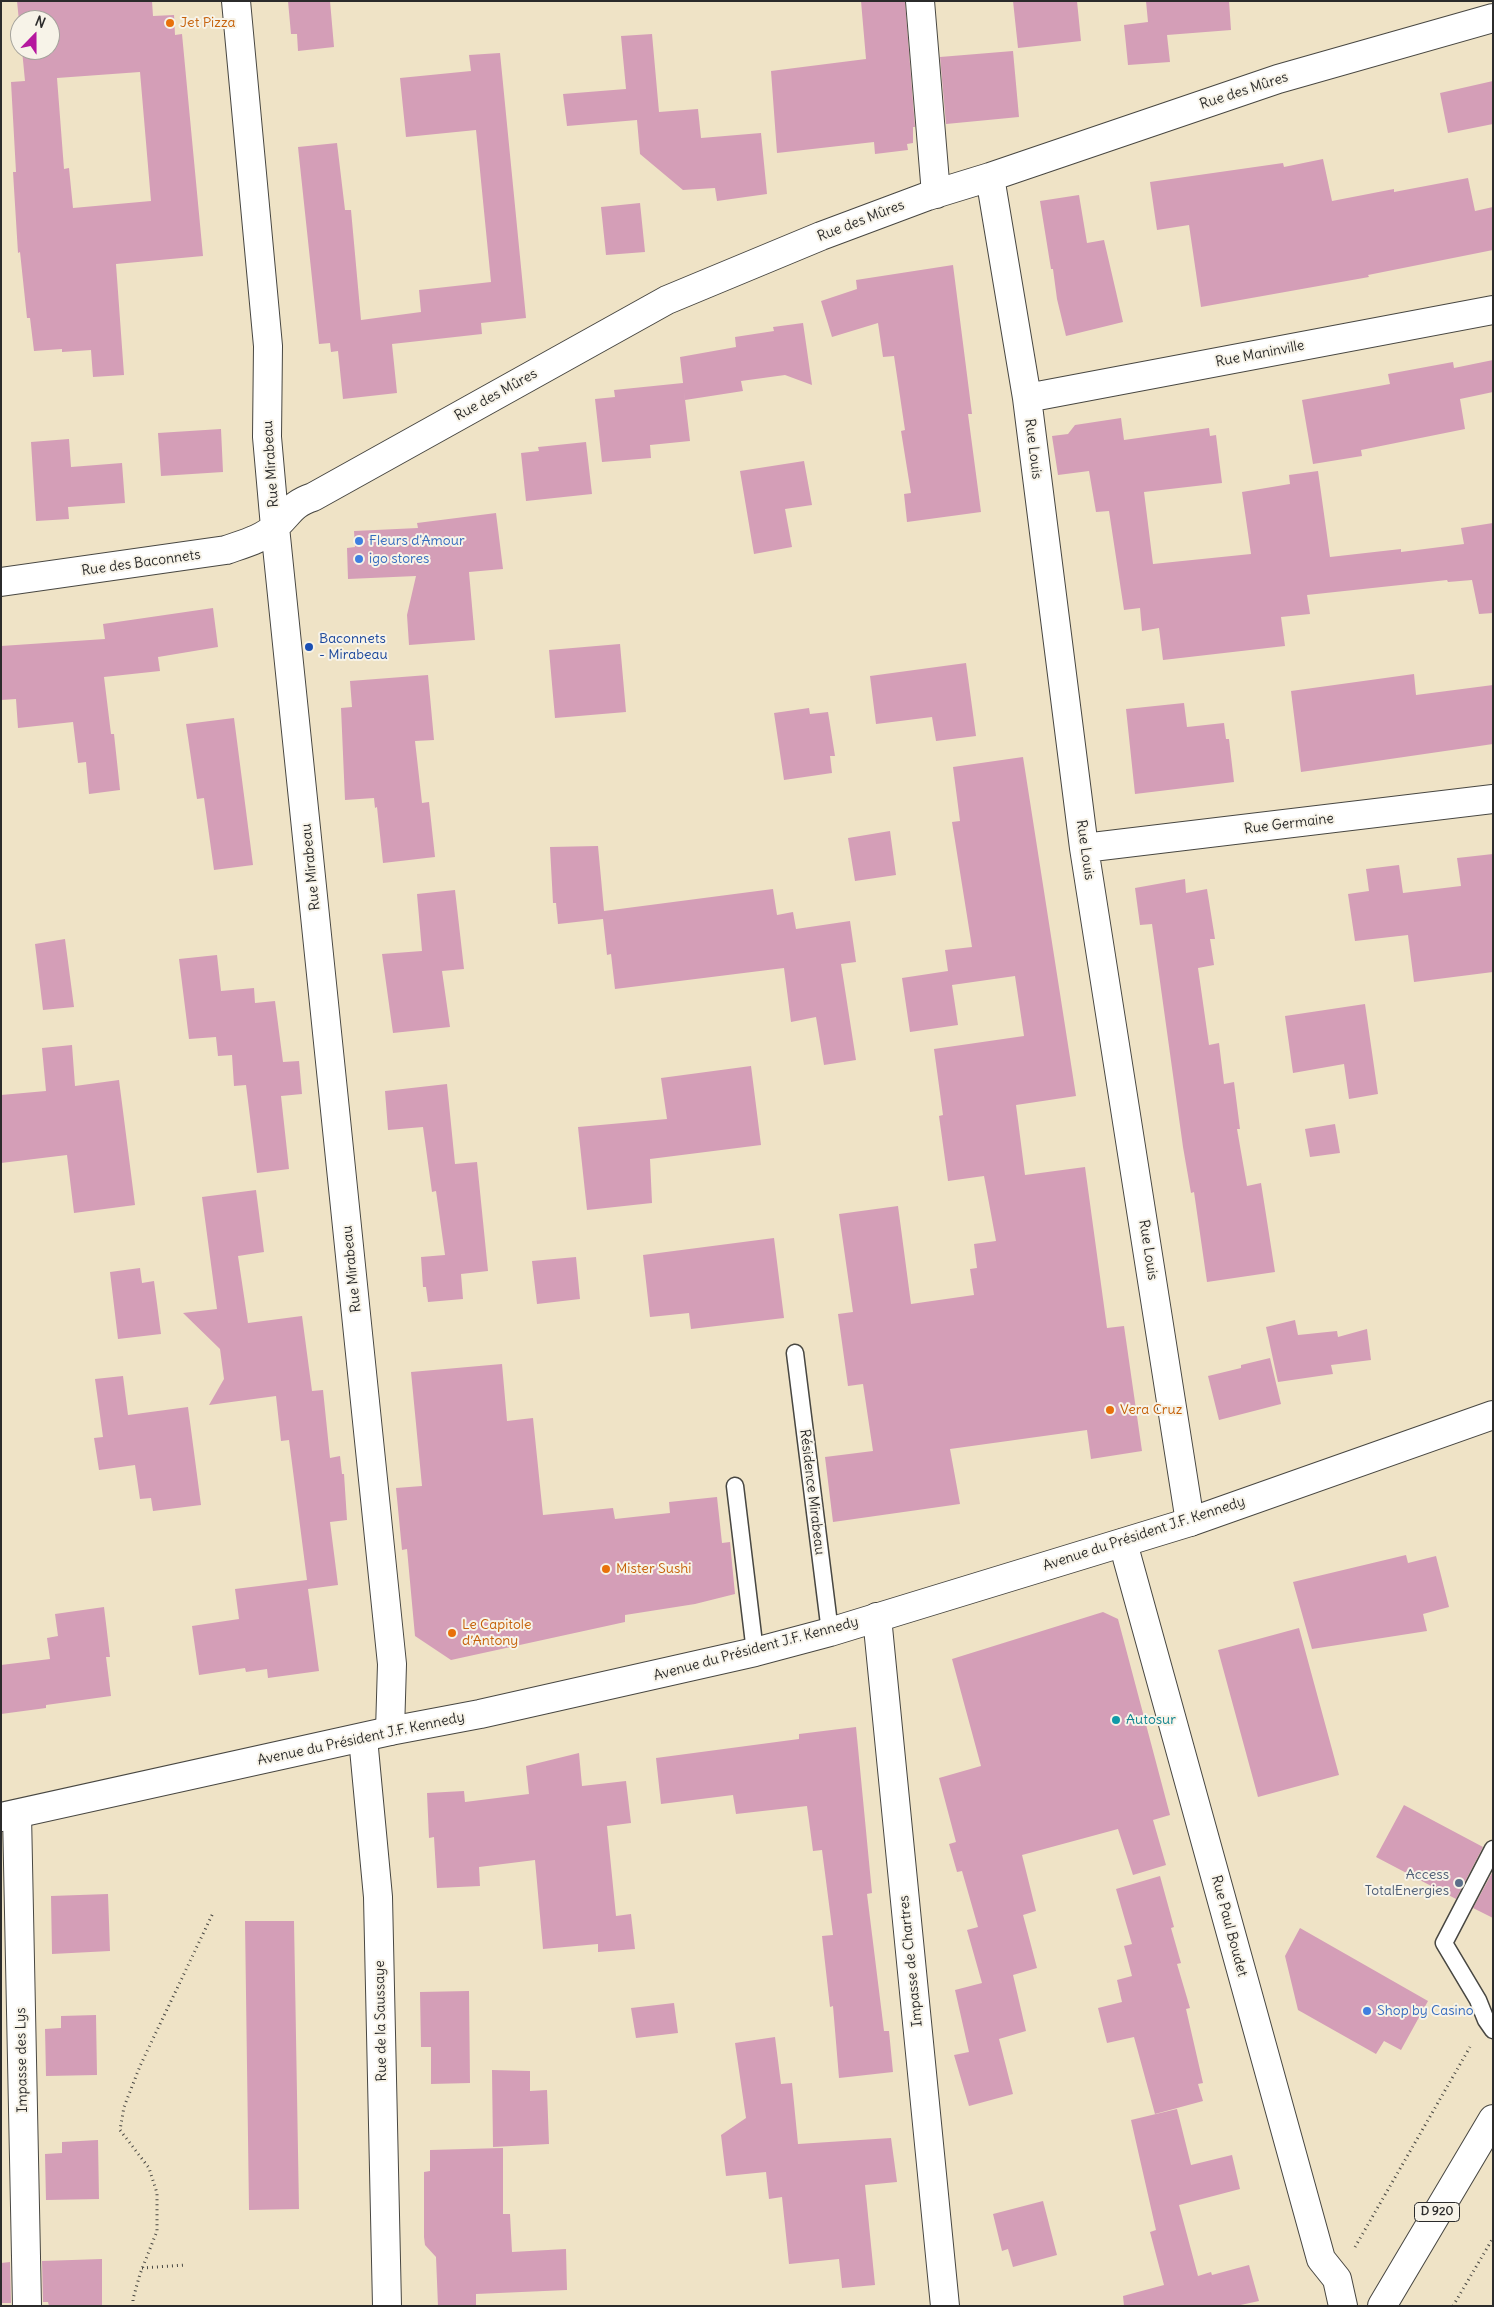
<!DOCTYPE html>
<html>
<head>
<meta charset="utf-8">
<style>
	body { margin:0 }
	#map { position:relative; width:1494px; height:2307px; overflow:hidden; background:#efe3c6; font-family:Delius,sans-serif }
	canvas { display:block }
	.frame { position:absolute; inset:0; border:2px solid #2b2b2b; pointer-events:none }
	.north { position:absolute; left:10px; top:10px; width:50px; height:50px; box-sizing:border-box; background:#f7f3e8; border:1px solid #a5a39c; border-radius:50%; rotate:22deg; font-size:14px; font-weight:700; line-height:20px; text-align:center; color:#2b2b2b }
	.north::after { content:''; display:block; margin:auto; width:18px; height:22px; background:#b5179e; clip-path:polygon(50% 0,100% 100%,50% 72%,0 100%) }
</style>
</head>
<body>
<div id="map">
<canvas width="1494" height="2307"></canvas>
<div class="frame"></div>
<div class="north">N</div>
</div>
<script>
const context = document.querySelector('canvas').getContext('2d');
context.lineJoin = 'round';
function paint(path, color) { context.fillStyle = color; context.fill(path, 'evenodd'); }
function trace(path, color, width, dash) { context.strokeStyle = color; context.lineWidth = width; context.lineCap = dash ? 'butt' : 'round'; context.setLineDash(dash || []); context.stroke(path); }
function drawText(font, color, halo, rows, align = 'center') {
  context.font = font + ' Delius,sans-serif'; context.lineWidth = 4; context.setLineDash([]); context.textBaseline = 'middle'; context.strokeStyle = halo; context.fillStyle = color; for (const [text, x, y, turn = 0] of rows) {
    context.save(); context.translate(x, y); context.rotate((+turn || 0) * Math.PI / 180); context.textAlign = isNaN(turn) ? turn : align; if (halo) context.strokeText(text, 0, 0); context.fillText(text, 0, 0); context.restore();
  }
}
paint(new Path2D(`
	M 17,1 L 152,1 L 153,16 L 174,15 L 175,35 L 182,34 L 203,256 L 116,264 L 124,375 L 93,377 L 91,350 L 62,352 L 62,349 L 34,351 L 30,318 L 27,318 L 20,252 L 18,253 L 13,172 L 16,172 L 11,82 L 25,81 L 22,50 L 50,50 L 50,20 L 20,20 L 20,31 ZM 140,72 L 151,201 L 73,208 L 69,168 L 64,169 L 57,78 Z
	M 288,1 L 330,1 L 334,47 L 298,51 L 297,34 L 291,34 Z
	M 861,1 L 905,1 L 915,127 L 913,127 L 913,143 L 907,144 L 908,150 L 875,154 L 874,142 L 777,153 L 771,71 L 866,59 Z
	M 1013,1 L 1077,1 L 1081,41 L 1018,48 Z
	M 1146,1 L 1229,1 L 1231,30 L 1167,35 L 1170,62 L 1128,65 L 1124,25 L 1148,22 Z
	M 652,34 L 659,112 L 698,109 L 701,138 L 761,133 L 767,194 L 717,201 L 715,188 L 683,190 L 640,154 L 637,120 L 567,126 L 563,94 L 626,89 L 621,36 Z
	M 1013,51 L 1019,117 L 946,124 L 940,57 Z
	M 500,53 L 526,318 L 481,323 L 482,334 L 392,344 L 397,393 L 343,399 L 338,351 L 331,352 L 330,343 L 319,344 L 298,147 L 337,143 L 345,210 L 351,210 L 361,320 L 421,312 L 419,290 L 491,282 L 476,130 L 406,137 L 400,78 L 471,71 L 469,55 Z
	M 1493,81 L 1493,124 L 1448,133 L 1440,93 Z
	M 1323,159 L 1332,201 L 1394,189 L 1394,192 L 1468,178 L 1475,211 L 1493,207 L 1493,250 L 1368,275 L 1369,277 L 1201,307 L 1189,225 L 1157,230 L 1150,182 L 1283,163 L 1284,167 Z
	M 1079,195 L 1087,243 L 1104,240 L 1123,322 L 1066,336 L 1057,299 L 1053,269 L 1051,269 L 1040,201 Z
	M 640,203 L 645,252 L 606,255 L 601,207 Z
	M 953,265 L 972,414 L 968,414 L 981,512 L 907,522 L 904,494 L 911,493 L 901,431 L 905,430 L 894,356 L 883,357 L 878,323 L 832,337 L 821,301 L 857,289 L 856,280 Z
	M 803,323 L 812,385 L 785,375 L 741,381 L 743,391 L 685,400 L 680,357 L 736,347 L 735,337 L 774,331 L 773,327 Z
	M 1493,360 L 1493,392 L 1460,399 L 1465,429 L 1361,450 L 1362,456 L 1313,464 L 1302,400 L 1390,384 L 1388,374 L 1453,362 L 1454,368 Z
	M 683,383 L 690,441 L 650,445 L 651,458 L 602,462 L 595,399 L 615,397 L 614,390 Z
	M 1121,418 L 1124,440 L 1209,428 L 1210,436 L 1216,435 L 1222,483 L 1144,492 L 1153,564 L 1251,554 L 1242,492 L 1290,484 L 1289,475 L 1318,471 L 1330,557 L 1401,549 L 1401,552 L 1464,544 L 1461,528 L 1493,523 L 1493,613 L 1479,614 L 1472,580 L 1448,582 L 1447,580 L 1307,595 L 1310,614 L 1281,617 L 1285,646 L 1163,660 L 1159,628 L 1142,631 L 1140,608 L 1124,610 L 1109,511 L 1096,512 L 1089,471 L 1058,475 L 1052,436 L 1068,434 L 1075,425 Z
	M 221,429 L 223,472 L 161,476 L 158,433 Z
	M 69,439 L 71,467 L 122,463 L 125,503 L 68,507 L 69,519 L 36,521 L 31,442 Z
	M 586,442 L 592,494 L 526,501 L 521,453 L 539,451 L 538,447 Z
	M 804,461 L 812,505 L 785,509 L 792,547 L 754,554 L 740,471 Z
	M 496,513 L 503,569 L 469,572 L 475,640 L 409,645 L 407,615 L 416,576 L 348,579 L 347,548 L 355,547 L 354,531 L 418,528 L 417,523 Z
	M 213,608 L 218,647 L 158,657 L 160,671 L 104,677 L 111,734 L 114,734 L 120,790 L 89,794 L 86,762 L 78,763 L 73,722 L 18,728 L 16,699 L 1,700 L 1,646 L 105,639 L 103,624 Z
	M 620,644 L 626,712 L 555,718 L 549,650 Z
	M 966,663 L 976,736 L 936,741 L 932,717 L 876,724 L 870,676 Z
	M 1414,674 L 1416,695 L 1493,685 L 1493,744 L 1301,772 L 1291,691 Z
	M 428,675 L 434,740 L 415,741 L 422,803 L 429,802 L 435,857 L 383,863 L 377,807 L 375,808 L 374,798 L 345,800 L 341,708 L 352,707 L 350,681 Z
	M 1184,703 L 1187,727 L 1224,723 L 1226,739 L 1229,739 L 1234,782 L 1135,794 L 1126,709 Z
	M 809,708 L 810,714 L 828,712 L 835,756 L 830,756 L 832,773 L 784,780 L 774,713 Z
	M 234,718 L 253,865 L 214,870 L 204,798 L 197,799 L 186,724 Z
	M 1023,757 L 1076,1096 L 1016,1105 L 1025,1175 L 1085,1167 L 1107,1328 L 1124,1326 L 1142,1451 L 1091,1459 L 1087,1430 L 950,1449 L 960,1504 L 833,1522 L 825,1457 L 873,1451 L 863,1384 L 848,1386 L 838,1314 L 853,1312 L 839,1214 L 898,1206 L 911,1304 L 974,1295 L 970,1269 L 977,1268 L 974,1244 L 996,1241 L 984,1176 L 948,1181 L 939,1116 L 943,1115 L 934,1049 L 1024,1036 L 1015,976 L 952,985 L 958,1025 L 910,1032 L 902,978 L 948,971 L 945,950 L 972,947 L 952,822 L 960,821 L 953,767 Z
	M 890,831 L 896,875 L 855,881 L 848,838 Z
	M 598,846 L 604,911 L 773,889 L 777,915 L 793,912 L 796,929 L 850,921 L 856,962 L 841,964 L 856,1060 L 824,1065 L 816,1017 L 791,1022 L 784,968 L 615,989 L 611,954 L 607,955 L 603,919 L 558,924 L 556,903 L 553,903 L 550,847 Z
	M 1493,854 L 1493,972 L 1414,982 L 1408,935 L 1355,941 L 1348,894 L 1369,891 L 1366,869 L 1399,865 L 1403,893 L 1461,886 L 1457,858 Z
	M 1185,879 L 1186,893 L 1207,889 L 1215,939 L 1210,939 L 1214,965 L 1198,968 L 1209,1045 L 1219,1043 L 1224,1084 L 1234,1082 L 1240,1129 L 1237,1129 L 1247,1186 L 1261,1183 L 1275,1272 L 1207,1282 L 1194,1192 L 1191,1193 L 1183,1147 L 1152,924 L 1140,925 L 1135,888 Z
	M 455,890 L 464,969 L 442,971 L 450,1027 L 393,1033 L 382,954 L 422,951 L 417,894 Z
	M 65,939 L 74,1007 L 43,1010 L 35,944 Z
	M 217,955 L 221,991 L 254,988 L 255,1003 L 275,1001 L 283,1062 L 299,1061 L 302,1094 L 281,1096 L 289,1169 L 257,1173 L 246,1085 L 234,1086 L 232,1055 L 218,1056 L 216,1037 L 189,1039 L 179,959 Z
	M 1365,1004 L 1378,1094 L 1349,1099 L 1344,1064 L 1293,1073 L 1285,1016 Z
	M 72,1045 L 75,1086 L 119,1080 L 135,1205 L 74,1213 L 67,1155 L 1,1163 L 1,1095 L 46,1091 L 42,1048 Z
	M 751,1066 L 761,1145 L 650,1159 L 652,1203 L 587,1210 L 578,1127 L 667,1119 L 661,1078 Z
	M 447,1084 L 455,1164 L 477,1162 L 488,1271 L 461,1274 L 463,1299 L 428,1302 L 426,1287 L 423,1287 L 421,1257 L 445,1255 L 436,1191 L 432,1192 L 423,1127 L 388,1130 L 385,1091 Z
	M 1335,1124 L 1340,1153 L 1310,1157 L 1305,1129 Z
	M 256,1190 L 264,1252 L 238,1256 L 248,1323 L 302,1316 L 312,1391 L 323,1390 L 330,1458 L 340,1456 L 342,1474 L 344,1474 L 347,1520 L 330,1522 L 338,1585 L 308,1589 L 319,1671 L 268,1678 L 267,1669 L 246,1672 L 245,1668 L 199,1675 L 192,1626 L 239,1619 L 235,1589 L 307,1580 L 289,1440 L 281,1441 L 276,1396 L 209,1405 L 224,1379 L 220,1349 L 183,1313 L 217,1309 L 202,1197 Z
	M 774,1238 L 784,1318 L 691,1329 L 689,1313 L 650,1317 L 643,1255 Z
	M 576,1257 L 580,1299 L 537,1304 L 532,1261 Z
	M 140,1268 L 142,1283 L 154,1281 L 161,1334 L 118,1339 L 110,1272 Z
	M 1295,1320 L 1298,1335 L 1337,1331 L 1338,1337 L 1367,1329 L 1371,1360 L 1331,1365 L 1333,1374 L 1278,1382 L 1266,1327 Z
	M 1270,1358 L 1281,1404 L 1219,1420 L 1208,1376 L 1241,1368 L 1241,1365 Z
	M 502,1364 L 507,1421 L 533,1418 L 543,1515 L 613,1508 L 615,1519 L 670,1513 L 669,1502 L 717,1497 L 722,1543 L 730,1542 L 735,1594 L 695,1604 L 625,1615 L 625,1622 L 451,1660 L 415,1636 L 407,1549 L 402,1550 L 396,1488 L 422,1486 L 411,1372 Z
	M 123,1376 L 128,1415 L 188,1407 L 201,1505 L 153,1511 L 151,1498 L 140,1499 L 135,1465 L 99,1470 L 94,1438 L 103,1437 L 95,1379 Z
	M 1406,1555 L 1408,1563 L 1436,1556 L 1449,1607 L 1423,1614 L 1427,1631 L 1312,1649 L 1293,1582 Z
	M 104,1607 L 110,1657 L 106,1657 L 111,1696 L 46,1705 L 46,1708 L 1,1714 L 1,1665 L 50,1659 L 47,1638 L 58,1636 L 55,1614 Z
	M 1103,1612 L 1118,1619 L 1170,1815 L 1153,1820 L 1166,1865 L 1133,1875 L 1118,1829 L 1022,1855 L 1036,1911 L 1023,1915 L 1037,1968 L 1013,1975 L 1026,2031 L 999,2039 L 1013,2094 L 969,2106 L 954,2055 L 969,2052 L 955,1990 L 982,1983 L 967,1930 L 978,1927 L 962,1871 L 957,1872 L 949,1844 L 956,1842 L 939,1778 L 981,1766 L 952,1659 Z
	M 1299,1628 L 1339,1775 L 1258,1797 L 1218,1650 Z
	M 856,1727 L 872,1893 L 867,1894 L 884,2031 L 889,2031 L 893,2072 L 839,2078 L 833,2006 L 830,2007 L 822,1936 L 833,1935 L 822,1850 L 813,1851 L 807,1806 L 736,1814 L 733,1795 L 661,1804 L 656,1758 L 799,1739 L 799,1734 Z
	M 579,1753 L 582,1786 L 626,1781 L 631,1823 L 607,1826 L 616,1916 L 631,1914 L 635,1949 L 598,1952 L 598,1944 L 543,1949 L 535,1860 L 479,1867 L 480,1886 L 437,1888 L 434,1837 L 429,1838 L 427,1793 L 464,1791 L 465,1802 L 529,1794 L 526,1766 Z
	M 1404,1805 L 1483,1847 L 1456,1899 L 1376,1857 Z
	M 1493,1871 L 1493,1918 L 1473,1908 Z
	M 1160,1876 L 1174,1927 L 1171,1928 L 1181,1963 L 1177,1964 L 1190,2008 L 1186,2009 L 1203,2083 L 1198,2084 L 1203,2101 L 1155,2114 L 1134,2037 L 1107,2043 L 1098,2008 L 1122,2002 L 1117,1980 L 1132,1976 L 1124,1946 L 1132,1944 L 1116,1889 Z
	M 108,1894 L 110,1951 L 52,1954 L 51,1896 Z
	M 245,1921 L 294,1921 L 299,2209 L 249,2210 Z
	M 1300,1928 L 1428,2001 L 1401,2050 L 1384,2041 L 1376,2054 L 1298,2010 L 1285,1956 Z
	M 469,1991 L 470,2083 L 431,2084 L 431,2047 L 421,2047 L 420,1992 Z
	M 674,2003 L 678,2033 L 636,2038 L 631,2008 Z
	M 96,2015 L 97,2075 L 46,2076 L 45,2029 L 61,2028 L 61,2016 Z
	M 775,2037 L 781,2084 L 792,2083 L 798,2144 L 891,2138 L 897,2182 L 865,2185 L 875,2285 L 842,2288 L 839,2259 L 789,2264 L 782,2197 L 769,2199 L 766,2172 L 726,2176 L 721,2135 L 746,2118 L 735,2043 Z
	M 492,2070 L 530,2071 L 530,2091 L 547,2090 L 549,2144 L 493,2147 Z
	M 1177,2109 L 1191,2165 L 1232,2155 L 1240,2189 L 1179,2205 L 1198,2276 L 1211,2272 L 1212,2275 L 1249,2265 L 1259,2301 L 1236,2306 L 1124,2306 L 1123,2296 L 1164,2285 L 1150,2232 L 1156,2230 L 1131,2120 Z
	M 98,2140 L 99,2199 L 46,2200 L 45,2154 L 62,2153 L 62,2142 Z
	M 503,2148 L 503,2214 L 510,2214 L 512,2252 L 566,2249 L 567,2290 L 476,2294 L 476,2306 L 438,2306 L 436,2257 L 425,2245 L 424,2237 L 424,2172 L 430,2171 L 430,2150 Z
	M 1043,2201 L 1057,2255 L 1013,2267 L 1008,2249 L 1002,2251 L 993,2214 Z
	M 102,2259 L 102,2306 L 49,2306 L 48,2302 L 43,2302 L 42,2261 Z
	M 10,2262 L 11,2303 L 1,2303 L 1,2263 Z`), '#d49eb7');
const lane = new Path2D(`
	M 795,1353 L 830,1632
	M 735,1486 L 755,1652
	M 1493,1849 L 1444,1943 L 1478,2000 L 1486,2020 L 1493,2030`);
const street = new Path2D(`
	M 236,1 L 268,346 L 267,437 L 275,527 L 392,1664 L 390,1731
	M 920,1 L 936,194
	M 990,177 L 1027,398 L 1084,848 L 1190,1522
	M 1027,398 L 1493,310
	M 1,582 L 226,550 C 243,544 263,539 276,526 C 291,512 292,504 313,497 L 667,300 L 821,236 L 928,196 L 990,177 L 1278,79 L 1493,18
	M 1084,848 L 1493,799
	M 1123,1543 L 1321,2259 L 1337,2279 L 1343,2306
	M 877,1617 L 945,2306
	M 363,1738 L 378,1897 L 387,2306
	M 17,1814 L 27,2306`);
const secondary = new Path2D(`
	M 1,1817 L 390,1731 L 480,1714 L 755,1652 L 830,1632 L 1190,1522 L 1493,1415`);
const primary = new Path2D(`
	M 1382,2306 L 1493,2119`);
trace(lane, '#484742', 19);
trace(street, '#484742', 30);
trace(secondary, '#484742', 30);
trace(primary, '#484742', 30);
trace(new Path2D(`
	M 1355,2247 L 1470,2047
	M 142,2268 L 185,2265
	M 133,2306 L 133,2299 L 140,2274 L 157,2231 L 157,2193 L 149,2168 L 120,2130 L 124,2107 L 140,2066 L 213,1913
	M 1453,2306 L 1493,2238`), '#484742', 3, [1, 4]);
trace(lane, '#fff', 16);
trace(street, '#fff', 28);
trace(secondary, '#fff', 28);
trace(primary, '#fff', 28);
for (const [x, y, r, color] of [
	[170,23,5,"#e8710a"],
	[359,541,5,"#3f7fe0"],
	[359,559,5,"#3f7fe0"],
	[309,647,5,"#1a4fb4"],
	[1110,1410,5,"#e8710a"],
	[606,1569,5,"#e8710a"],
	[452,1633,5,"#e8710a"],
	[1116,1720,5,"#0f9aa8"],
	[1459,1883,5,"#5c6f8a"],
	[1367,2011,5,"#3f7fe0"]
]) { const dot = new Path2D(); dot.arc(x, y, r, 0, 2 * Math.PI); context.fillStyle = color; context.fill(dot); trace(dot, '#f7f3e8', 2); }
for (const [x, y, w] of [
	[1437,2212,45]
]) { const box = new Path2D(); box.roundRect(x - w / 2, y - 9.5, w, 19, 4); context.fillStyle = '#f7f3e8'; context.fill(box); trace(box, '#2b2b2b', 1); }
drawText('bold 12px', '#2b2b2b', null, [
	["D 920",1437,2212]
]);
drawText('14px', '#c56008', '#f7f3e8', [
	["Jet Pizza",180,23],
	["Vera Cruz",1120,1410],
	["Mister Sushi",616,1569],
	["Le Capitole",462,1625],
	["d’Antony",462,1641]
], 'left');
drawText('14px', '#2b2b2b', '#f7f3e8', [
	["Rue des Mûres",1244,91,-18],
	["Rue des Mûres",861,221,-21],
	["Rue Maninville",1260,354,-11],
	["Rue des Mûres",496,395,-29],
	["Rue Louis",1033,449,83],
	["Rue Mirabeau",271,464,-94],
	["Rue des Baconnets",141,563,-8],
	["Rue Germaine",1289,824,-7],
	["Rue Louis",1085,850,82],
	["Rue Mirabeau",311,867,-96],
	["Rue Louis",1148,1250,81],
	["Rue Mirabeau",352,1269,-96],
	["Résidence Mirabeau",812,1492,83],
	["Avenue du Président J.F. Kennedy",1144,1534,-18],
	["Avenue du Président J.F. Kennedy",756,1649,-15],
	["Avenue du Président J.F. Kennedy",361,1739,-12],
	["Rue Paul Boudet",1229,1926,75],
	["Impasse de Chartres",911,1961,-96],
	["Rue de la Saussaye",381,2021,-91],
	["Impasse des Lys",22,2060,-91]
]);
drawText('14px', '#366cbe', '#f7f3e8', [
	["Fleurs d'Amour",369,541],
	["igo stores",369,559],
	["Shop by Casino",1377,2011]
], 'left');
drawText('14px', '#164399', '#f7f3e8', [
	["Baconnets",319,639],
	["- Mirabeau",319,655]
], 'left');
drawText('14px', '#0d838f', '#f7f3e8', [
	["Autosur",1126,1720]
], 'left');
drawText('14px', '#4e5e75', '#f7f3e8', [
	["Access",1449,1875],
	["TotalEnergies",1449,1891]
], 'right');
</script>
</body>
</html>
